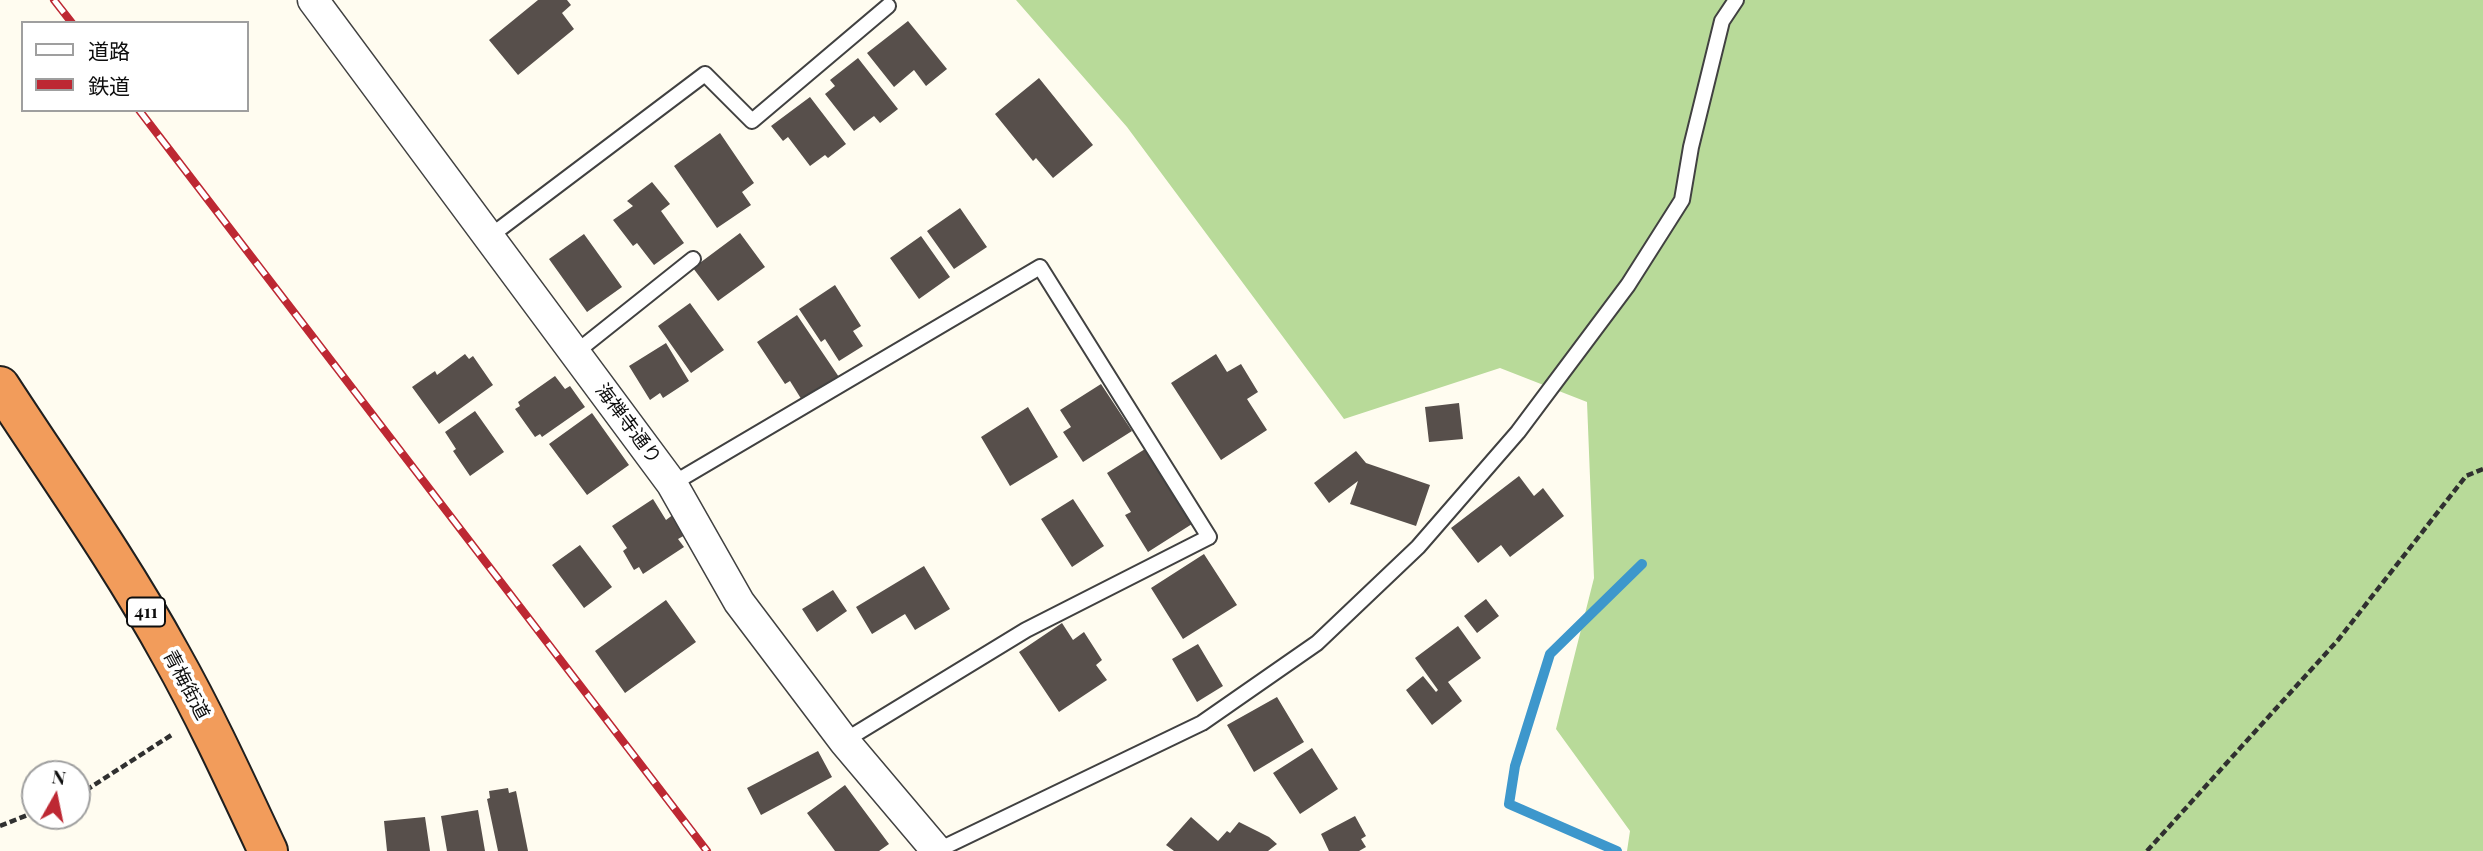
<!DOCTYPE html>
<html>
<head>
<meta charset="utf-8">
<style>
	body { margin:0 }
	#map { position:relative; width:2483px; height:851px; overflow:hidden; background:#fffcf0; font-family:"Playfair Display","Noto Sans JP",serif }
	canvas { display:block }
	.legend { position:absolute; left:21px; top:21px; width:228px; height:91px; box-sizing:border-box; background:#fff; border:2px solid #9f9f9f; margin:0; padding:9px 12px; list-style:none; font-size:21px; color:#0e0e0e }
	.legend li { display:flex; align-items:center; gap:14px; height:35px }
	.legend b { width:35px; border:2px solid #9f9f9f }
	.north { position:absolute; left:21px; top:760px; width:70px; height:70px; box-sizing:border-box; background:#fff; border:2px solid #9f9f9f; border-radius:50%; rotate:9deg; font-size:19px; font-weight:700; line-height:28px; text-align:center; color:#0e0e0e }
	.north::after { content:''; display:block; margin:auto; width:24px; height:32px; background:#bd2833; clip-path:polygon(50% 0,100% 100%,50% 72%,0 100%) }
</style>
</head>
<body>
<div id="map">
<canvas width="2483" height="851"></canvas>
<ul class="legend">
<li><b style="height:9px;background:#fff"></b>道路</li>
<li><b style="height:9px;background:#bd2833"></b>鉄道</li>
</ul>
<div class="north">N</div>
</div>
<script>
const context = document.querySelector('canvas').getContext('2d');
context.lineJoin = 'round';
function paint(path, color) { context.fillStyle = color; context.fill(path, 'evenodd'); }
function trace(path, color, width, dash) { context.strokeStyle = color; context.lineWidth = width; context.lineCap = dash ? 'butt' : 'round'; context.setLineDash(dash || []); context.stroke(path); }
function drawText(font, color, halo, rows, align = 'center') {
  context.font = font + ' "Playfair Display","Noto Sans JP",serif'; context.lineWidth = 7; context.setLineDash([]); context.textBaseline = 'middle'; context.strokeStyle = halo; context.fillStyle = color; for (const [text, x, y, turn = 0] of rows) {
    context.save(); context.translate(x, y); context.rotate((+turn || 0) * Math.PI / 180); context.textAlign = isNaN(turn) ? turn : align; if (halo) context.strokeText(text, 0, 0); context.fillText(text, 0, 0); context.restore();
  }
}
paint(new Path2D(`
	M 1016,0 L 2483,0 L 2483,851 L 1627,851 L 1630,831 L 1556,729 L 1594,578 L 1587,402 L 1500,368 L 1344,419 L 1127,127 Z`), '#b8da99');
trace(new Path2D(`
	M 1617,851 L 1509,804 L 1515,766 L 1550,654 L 1642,564`), '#3d97cc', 10);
paint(new Path2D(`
	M 538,0 L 567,0 L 571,5 L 562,13 L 574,29 L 518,75 L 489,40 Z
	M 908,21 L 947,69 L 926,86 L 914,70 L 894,87 L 867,53 Z
	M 858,58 L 898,109 L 880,123 L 874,116 L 854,131 L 825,94 L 835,86 L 830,80 Z
	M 1039,78 L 1093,145 L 1053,178 L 1036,158 L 1033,161 L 995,114 Z
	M 810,97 L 846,144 L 828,158 L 825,155 L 810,166 L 788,137 L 783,141 L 771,126 Z
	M 720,133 L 754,183 L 742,192 L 751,205 L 717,228 L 674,166 Z
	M 652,182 L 670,204 L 661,211 L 684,243 L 654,265 L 637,243 L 633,246 L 613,220 L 633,206 L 627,201 Z
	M 960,208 L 987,247 L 954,269 L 927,231 Z
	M 740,233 L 765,267 L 718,301 L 693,268 Z
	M 584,234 L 622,287 L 587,312 L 549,259 Z
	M 921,236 L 950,277 L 919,299 L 890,258 Z
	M 835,285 L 861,326 L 853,331 L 863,346 L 839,361 L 825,339 L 821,342 L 799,309 Z
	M 690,303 L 724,350 L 691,373 L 658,326 Z
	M 797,315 L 841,380 L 805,405 L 790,381 L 785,384 L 757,342 Z
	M 666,343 L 689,381 L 663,398 L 660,393 L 650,400 L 629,366 Z
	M 465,354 L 469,359 L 473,356 L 493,385 L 439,424 L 412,387 L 435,371 L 437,375 Z
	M 1216,354 L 1227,372 L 1241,364 L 1258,392 L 1247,399 L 1267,430 L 1221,460 L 1171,383 Z
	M 555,376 L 565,389 L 570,386 L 585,407 L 542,437 L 540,434 L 535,437 L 515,409 L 520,406 L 518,402 Z
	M 1101,384 L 1132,431 L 1083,462 L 1063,432 L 1071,427 L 1060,410 Z
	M 1459,403 L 1463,439 L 1429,442 L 1425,407 Z
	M 1028,407 L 1058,457 L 1010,486 L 981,437 Z
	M 475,411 L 504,452 L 470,476 L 453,451 L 456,449 L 445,432 Z
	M 592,413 L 629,465 L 587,495 L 549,444 Z
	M 1145,449 L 1192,524 L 1148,552 L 1125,515 L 1131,512 L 1107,473 Z
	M 1356,451 L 1366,463 L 1430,485 L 1416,526 L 1350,504 L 1358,481 L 1329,503 L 1314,483 Z
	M 1519,476 L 1534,496 L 1543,488 L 1564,516 L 1510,557 L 1501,545 L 1478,563 L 1451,528 Z
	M 653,499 L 666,520 L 674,514 L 687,534 L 678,539 L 684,547 L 643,574 L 639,567 L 634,570 L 623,551 L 627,548 L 612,526 Z
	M 1073,499 L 1104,546 L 1072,567 L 1041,519 Z
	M 580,545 L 612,587 L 584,608 L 552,565 Z
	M 1204,554 L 1237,605 L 1183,639 L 1151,588 Z
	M 924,566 L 950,609 L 915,630 L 905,614 L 872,634 L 856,607 Z
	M 833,590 L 847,611 L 817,632 L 802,609 Z
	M 1486,599 L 1499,616 L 1477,633 L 1464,616 Z
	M 666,600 L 696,642 L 625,693 L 595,651 Z
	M 1062,623 L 1073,640 L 1084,632 L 1102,660 L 1096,665 L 1107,680 L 1059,712 L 1019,652 Z
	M 1458,626 L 1481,658 L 1448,682 L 1462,701 L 1432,725 L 1406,690 L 1423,676 L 1436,692 L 1438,690 L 1415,658 Z
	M 1198,644 L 1223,686 L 1197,702 L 1172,659 Z
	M 1277,697 L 1304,742 L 1254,772 L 1227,725 Z
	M 1312,748 L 1338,789 L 1300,814 L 1273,773 Z
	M 818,751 L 832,777 L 761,815 L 747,788 Z
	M 845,785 L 889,844 L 879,851 L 835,851 L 807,813 Z
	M 508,788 L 509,793 L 516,791 L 528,851 L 498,851 L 487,799 L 490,798 L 489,791 Z
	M 478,810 L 485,851 L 447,851 L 441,816 Z
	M 1355,816 L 1366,836 L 1361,839 L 1366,847 L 1359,851 L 1329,851 L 1321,834 Z
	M 425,817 L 430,851 L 387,851 L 384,821 Z
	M 1191,817 L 1218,841 L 1227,831 L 1230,833 L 1239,822 L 1269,837 L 1277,844 L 1268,851 L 1174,851 L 1166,845 Z`), '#574f4b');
const lane = new Path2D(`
	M 489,237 L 705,74 L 752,121 L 888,6
	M 575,353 L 693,259
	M 672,484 L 1040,267 L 1209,537 L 1026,630 L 844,741
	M 936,851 L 1202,723 L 1317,643 L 1418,547 L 1518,432 L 1628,285 L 1682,200 L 1691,147 L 1722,21 L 1736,0`);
const street = new Path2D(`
	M 313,0 L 672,484 L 739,602 L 844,741 L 937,851`);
const highway = new Path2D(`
	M 0,386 C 58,475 120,562 171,655 C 207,719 237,785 268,851`);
trace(lane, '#414141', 18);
trace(street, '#414141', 33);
trace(highway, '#1f1f1f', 42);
trace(new Path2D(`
	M 77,796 L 173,734
	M 0,826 L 35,812
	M 2147,851 L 2338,640 L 2466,476 L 2483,469`), '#303030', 4.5, [7, 3.5]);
trace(lane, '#fff', 14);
trace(street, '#fff', 30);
trace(highway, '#f29c5b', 38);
const rail = new Path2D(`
	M 54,0 L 72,23
	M 139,110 L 707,851`);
trace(rail, '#bd2833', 8);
trace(rail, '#fff', 5, [16]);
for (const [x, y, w] of [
	[146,612,38]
]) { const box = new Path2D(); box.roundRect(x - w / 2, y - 14.5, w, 29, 5); context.fillStyle = '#fff'; context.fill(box); trace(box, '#0e0e0e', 2); }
drawText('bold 18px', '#0e0e0e', null, [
	["411",146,612]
]);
drawText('19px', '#0e0e0e', '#fff', [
	["海禅寺通り",628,424,53],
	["青梅街道",186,685,62]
]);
</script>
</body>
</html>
